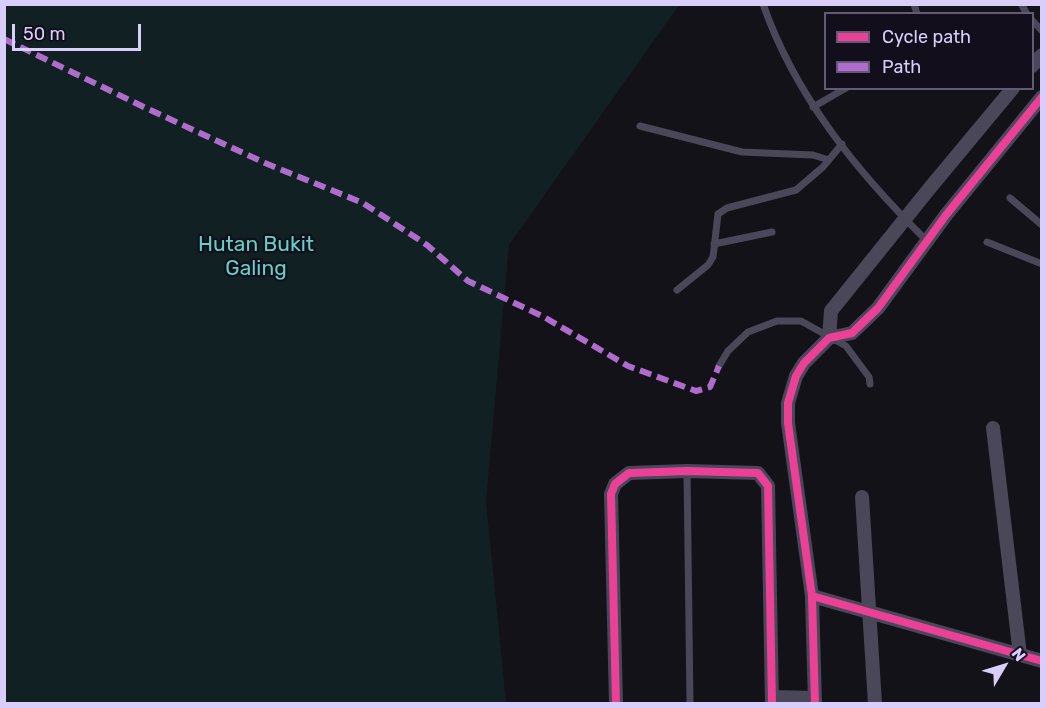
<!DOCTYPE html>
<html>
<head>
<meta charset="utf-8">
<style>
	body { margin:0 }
	#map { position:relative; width:1046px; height:708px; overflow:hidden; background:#131218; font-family:Rubik,sans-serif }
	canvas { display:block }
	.frame { position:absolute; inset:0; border:6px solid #d9cefa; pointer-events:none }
	.legend { position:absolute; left:824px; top:12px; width:210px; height:78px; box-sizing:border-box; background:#120e1c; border:2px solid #625b75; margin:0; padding:8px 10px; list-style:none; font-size:18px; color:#d9cefa }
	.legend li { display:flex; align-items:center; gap:12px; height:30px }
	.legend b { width:30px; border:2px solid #625b75 }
	.north { position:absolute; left:974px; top:636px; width:60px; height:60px; -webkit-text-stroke:4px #120e1c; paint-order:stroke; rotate:52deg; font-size:16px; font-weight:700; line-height:24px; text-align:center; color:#d9cefa }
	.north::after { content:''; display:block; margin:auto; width:21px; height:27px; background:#d9cefa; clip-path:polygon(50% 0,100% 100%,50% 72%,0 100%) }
	.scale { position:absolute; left:12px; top:24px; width:129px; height:27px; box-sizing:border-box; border:3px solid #d9cefa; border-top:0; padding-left:8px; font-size:18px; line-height:21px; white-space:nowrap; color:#d9cefa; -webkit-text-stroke:4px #120e1c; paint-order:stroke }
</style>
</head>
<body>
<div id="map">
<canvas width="1046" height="708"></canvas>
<div class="frame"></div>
<ul class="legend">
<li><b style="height:8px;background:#ea4096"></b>Cycle path</li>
<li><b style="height:8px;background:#b06ccc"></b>Path</li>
</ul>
<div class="north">N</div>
<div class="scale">50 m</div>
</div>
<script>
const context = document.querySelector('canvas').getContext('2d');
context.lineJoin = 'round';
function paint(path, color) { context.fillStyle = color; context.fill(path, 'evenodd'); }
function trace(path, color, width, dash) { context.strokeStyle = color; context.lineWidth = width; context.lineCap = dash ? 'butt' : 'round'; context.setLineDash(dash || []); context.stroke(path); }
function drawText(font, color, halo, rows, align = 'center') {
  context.font = font + ' Rubik,sans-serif'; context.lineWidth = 4.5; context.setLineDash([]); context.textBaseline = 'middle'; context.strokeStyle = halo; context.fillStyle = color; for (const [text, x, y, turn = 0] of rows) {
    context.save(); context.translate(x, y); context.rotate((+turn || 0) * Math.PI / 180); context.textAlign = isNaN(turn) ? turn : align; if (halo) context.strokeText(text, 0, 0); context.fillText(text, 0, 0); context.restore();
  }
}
paint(new Path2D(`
	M 4,5 L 679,5 L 509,245 L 486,501 L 506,703 L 5,703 Z`), '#112123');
trace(new Path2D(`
	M 763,4 C 795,96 858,173 927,241
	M 914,4 L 917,14
	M 1021,4 L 1027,14
	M 1032,20 L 1042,31
	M 813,107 L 846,88
	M 640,126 L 742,152 L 813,155 L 829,160
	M 1010,198 L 1042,225
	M 987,242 L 1042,264
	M 714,244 L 772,232
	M 677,290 L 708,265 L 713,257 L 718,214 L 727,208 L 796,190 L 823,167 L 842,144
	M 719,366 L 728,351 L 748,332 L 777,321 L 801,321 L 846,346 L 869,377 L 870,384
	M 687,471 L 690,704`), '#4a4759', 7);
trace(new Path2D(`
	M 1032,66 L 1042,55
	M 829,338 L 831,311 L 929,189 L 1013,88
	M 993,428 L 1020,655
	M 862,497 L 875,704
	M 812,596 L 1042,661
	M 772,697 L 815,698
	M 616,704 L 611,494 L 615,484 L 629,473 L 687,471 L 758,473 L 768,486 L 772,704
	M 815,704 L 812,596 L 788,423 L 788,403 L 796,376 L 804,363 L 829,338 L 852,333 L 878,308 L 946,215 L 1042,97`), '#4a4759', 14);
trace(new Path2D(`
	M 4,39 L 148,109 L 265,163 L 363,203 L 427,245 L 468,281 L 544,317 L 628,366 L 696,391 L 710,387 L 719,366`), '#b06ccc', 6, [12, 6]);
trace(new Path2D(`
	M 812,596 L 1042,661
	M 616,704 L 611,494 L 615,484 L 629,473 L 687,471 L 758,473 L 768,486 L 772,704
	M 815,704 L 812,596 L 788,423 L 788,403 L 796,376 L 804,363 L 829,338 L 852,333 L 878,308 L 946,215 L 1042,97`), '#ea4096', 8);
drawText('21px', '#63d1c5', '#120e1c', [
	["Hutan Bukit",256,245],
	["Galing",256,269]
]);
</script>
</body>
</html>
